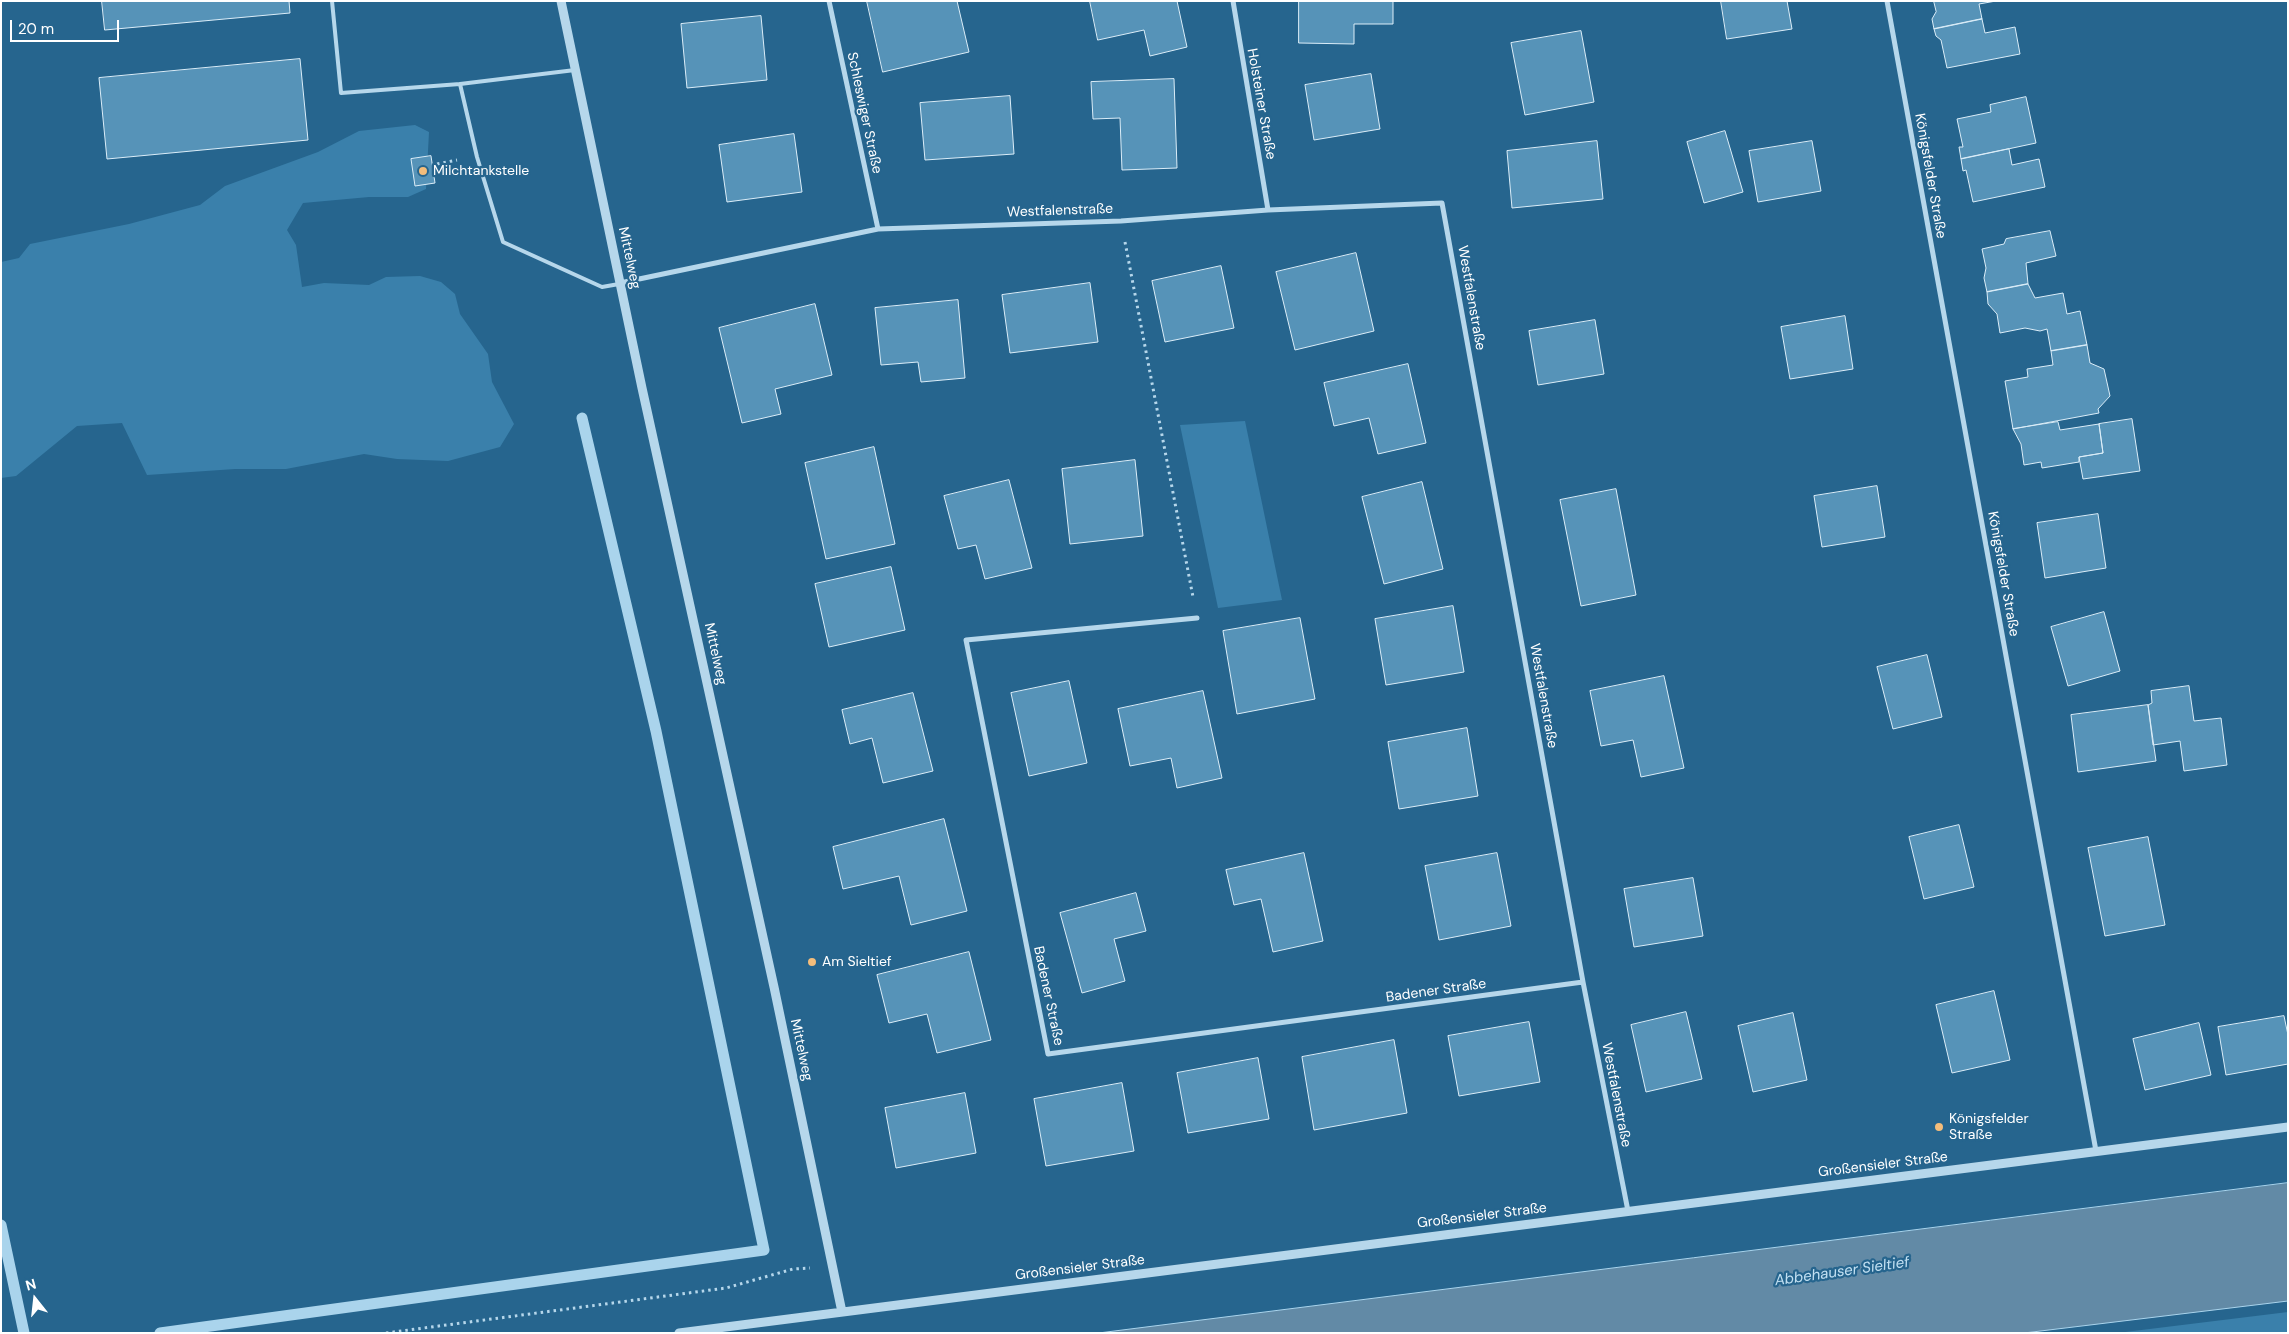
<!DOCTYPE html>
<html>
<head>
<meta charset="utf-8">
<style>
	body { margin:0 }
	#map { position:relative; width:2289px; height:1334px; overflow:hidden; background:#26658e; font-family:"DM Sans",sans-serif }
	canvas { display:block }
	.frame { position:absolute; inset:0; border:2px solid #fff; pointer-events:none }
	.north { position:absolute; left:10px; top:1274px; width:50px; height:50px; -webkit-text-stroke:4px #26658e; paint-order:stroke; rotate:344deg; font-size:14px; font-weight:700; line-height:20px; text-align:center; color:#fff }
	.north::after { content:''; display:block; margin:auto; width:18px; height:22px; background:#fff; clip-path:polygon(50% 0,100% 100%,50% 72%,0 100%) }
	.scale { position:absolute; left:10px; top:20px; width:109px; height:22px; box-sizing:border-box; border:2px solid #fff; border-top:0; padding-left:6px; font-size:15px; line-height:18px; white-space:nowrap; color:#fff; -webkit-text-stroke:4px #26658e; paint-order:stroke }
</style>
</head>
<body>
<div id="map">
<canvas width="2289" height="1334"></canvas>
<div class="frame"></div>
<div class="north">N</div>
<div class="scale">20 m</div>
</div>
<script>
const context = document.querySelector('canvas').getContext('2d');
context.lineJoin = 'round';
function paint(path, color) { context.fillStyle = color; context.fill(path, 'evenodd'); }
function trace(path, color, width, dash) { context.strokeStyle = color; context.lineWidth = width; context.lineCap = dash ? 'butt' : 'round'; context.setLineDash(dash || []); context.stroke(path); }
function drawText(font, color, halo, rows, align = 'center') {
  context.font = font + ' "DM Sans",sans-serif'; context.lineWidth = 4.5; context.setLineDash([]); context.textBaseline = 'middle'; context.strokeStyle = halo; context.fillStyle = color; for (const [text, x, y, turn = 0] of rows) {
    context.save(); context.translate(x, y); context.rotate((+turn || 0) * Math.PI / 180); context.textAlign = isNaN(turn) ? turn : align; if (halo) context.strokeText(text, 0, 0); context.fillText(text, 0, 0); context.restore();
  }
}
paint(new Path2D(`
	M 415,125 L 429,132 L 426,189 L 408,197 L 369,197 L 303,203 L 287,230 L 296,245 L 302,287 L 324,283 L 369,285 L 386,277 L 420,276 L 441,282 L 455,294 L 460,314 L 488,354 L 492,382 L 514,424 L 500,447 L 448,461 L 397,459 L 364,454 L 286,469 L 235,469 L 147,475 L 122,423 L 77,426 L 16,476 L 1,478 L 1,262 L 19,258 L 30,244 L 129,224 L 200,205 L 225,186 L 318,152 L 359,131 Z
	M 1245,421 L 1282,600 L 1218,608 L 1180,425 Z
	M 2288,1312 L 2288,1333 L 2117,1333 Z`), '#3a80ab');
const water = new Path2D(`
	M 2288,1183 L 2288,1301 L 2024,1333 L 1099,1333 Z`);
paint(water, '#628aa6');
trace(water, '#aad4ec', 1);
trace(new Path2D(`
	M 1,1225 L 24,1333
	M 160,1333 L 764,1250 L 656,731 L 582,418`), '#aad4ec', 11);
const building = new Path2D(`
	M 102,1 L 289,1 L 290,13 L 105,30 Z
	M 867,1 L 957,1 L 969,52 L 883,72 Z
	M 1090,1 L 1177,1 L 1187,47 L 1150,56 L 1144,30 L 1098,40 Z
	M 1299,1 L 1393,1 L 1393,24 L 1354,24 L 1354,44 L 1299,43 Z
	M 1721,1 L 1787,1 L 1792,29 L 1727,39 Z
	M 1934,1 L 1996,1 L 1979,4 L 1982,19 L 1934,29 L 1932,19 L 1936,12 Z
	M 761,16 L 767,80 L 687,88 L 681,24 Z
	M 1982,19 L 1985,33 L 2015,27 L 2020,54 L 1947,68 L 1941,40 L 1936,36 L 1934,29 Z
	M 1581,31 L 1594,102 L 1525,115 L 1511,43 Z
	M 300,59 L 308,140 L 107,159 L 99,78 Z
	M 1371,74 L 1380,129 L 1314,140 L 1305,85 Z
	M 1174,79 L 1177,168 L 1122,170 L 1120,118 L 1093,119 L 1091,82 Z
	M 1010,96 L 1014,154 L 925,160 L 920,103 Z
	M 2026,97 L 2036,143 L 1961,159 L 1959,147 L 1963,147 L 1957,119 L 1991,112 L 1990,105 Z
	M 1725,131 L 1743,192 L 1704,203 L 1687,142 Z
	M 794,134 L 802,192 L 727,202 L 719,145 Z
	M 1597,141 L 1603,199 L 1512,208 L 1507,151 Z
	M 1812,141 L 1821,191 L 1758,202 L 1749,151 Z
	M 2009,149 L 2012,165 L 2039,159 L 2045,187 L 1973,202 L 1966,170 L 1963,171 L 1961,159 Z
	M 431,156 L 435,183 L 415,186 L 411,159 Z
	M 2050,231 L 2056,256 L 2026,263 L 2028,284 L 1987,292 L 1984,278 L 1986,268 L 1982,249 L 2004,244 L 2006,239 Z
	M 1356,253 L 1374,331 L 1295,350 L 1276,272 Z
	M 1221,266 L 1234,328 L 1165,342 L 1152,281 Z
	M 1090,283 L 1098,342 L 1010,353 L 1002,295 Z
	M 2028,284 L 2035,298 L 2063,293 L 2067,314 L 2080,311 L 2087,345 L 2051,351 L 2047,329 L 2040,331 L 2025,328 L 2000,333 L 1997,314 L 1988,304 L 1987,292 Z
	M 958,300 L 965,378 L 921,382 L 918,362 L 881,365 L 875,308 Z
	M 815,304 L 832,375 L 775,389 L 781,414 L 742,423 L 719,328 Z
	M 1845,316 L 1853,369 L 1790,379 L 1781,327 Z
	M 1595,320 L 1604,374 L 1538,385 L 1529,331 Z
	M 2087,345 L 2090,363 L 2104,369 L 2110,396 L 2098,409 L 2099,413 L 2013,429 L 2005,381 L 2028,377 L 2027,369 L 2053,365 L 2051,351 Z
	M 1408,364 L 1426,443 L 1378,454 L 1369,418 L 1334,426 L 1324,383 Z
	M 2132,419 L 2140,471 L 2083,479 L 2079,457 L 2103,453 L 2099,424 Z
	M 2058,422 L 2060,430 L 2099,424 L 2103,453 L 2079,457 L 2079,462 L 2042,468 L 2041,462 L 2024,465 L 2021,444 L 2013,429 Z
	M 874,447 L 895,544 L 826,559 L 805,463 Z
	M 1135,460 L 1143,536 L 1070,544 L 1062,469 Z
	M 1009,480 L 1032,568 L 985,579 L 976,545 L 958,549 L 944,496 Z
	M 1422,482 L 1443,569 L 1384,584 L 1362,497 Z
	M 1877,486 L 1885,537 L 1822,547 L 1814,496 Z
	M 1616,489 L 1636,595 L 1581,606 L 1560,500 Z
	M 2098,514 L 2106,568 L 2045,578 L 2037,523 Z
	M 891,567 L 905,630 L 829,647 L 815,584 Z
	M 1453,606 L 1464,672 L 1386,685 L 1375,619 Z
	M 2104,612 L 2120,671 L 2068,686 L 2051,627 Z
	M 1300,618 L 1315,699 L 1237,714 L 1223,631 Z
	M 1927,655 L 1942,717 L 1893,729 L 1877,667 Z
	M 1664,676 L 1684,768 L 1641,777 L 1633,740 L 1601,746 L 1590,691 Z
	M 1069,681 L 1087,763 L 1029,776 L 1011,693 Z
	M 2189,686 L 2194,721 L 2221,718 L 2227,765 L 2184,771 L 2180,741 L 2153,745 L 2148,705 L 2152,703 L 2151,691 Z
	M 1203,691 L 1222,778 L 1177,788 L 1171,758 L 1130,766 L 1118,709 Z
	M 913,693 L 933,771 L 883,783 L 872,738 L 850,744 L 842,710 Z
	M 2148,705 L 2156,761 L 2078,772 L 2071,715 Z
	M 1467,728 L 1478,796 L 1399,809 L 1388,742 Z
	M 944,819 L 967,911 L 911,925 L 899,876 L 843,889 L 833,847 Z
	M 1959,825 L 1974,887 L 1924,899 L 1909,837 Z
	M 2148,837 L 2165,925 L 2105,936 L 2088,848 Z
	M 1304,853 L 1323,941 L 1273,952 L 1261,899 L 1234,905 L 1226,870 Z
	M 1497,853 L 1511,926 L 1439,940 L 1425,866 Z
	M 1693,878 L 1703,936 L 1634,947 L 1624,889 Z
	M 1136,893 L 1146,931 L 1114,939 L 1125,981 L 1082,993 L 1060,913 Z
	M 969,952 L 991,1040 L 937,1053 L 927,1014 L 889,1023 L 877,975 Z
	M 1994,991 L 2010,1060 L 1952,1073 L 1936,1005 Z
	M 1686,1012 L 1702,1079 L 1646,1092 L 1631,1025 Z
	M 1793,1013 L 1807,1080 L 1753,1092 L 1738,1026 Z
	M 2284,1016 L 2288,1035 L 2288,1064 L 2226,1075 L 2218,1027 Z
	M 1529,1022 L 1540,1082 L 1459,1096 L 1448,1036 Z
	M 2199,1023 L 2211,1075 L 2145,1090 L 2133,1039 Z
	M 1394,1040 L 1407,1113 L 1314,1130 L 1302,1057 Z
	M 1258,1058 L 1269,1119 L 1188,1133 L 1177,1073 Z
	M 1122,1083 L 1134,1151 L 1046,1166 L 1034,1099 Z
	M 965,1093 L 976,1153 L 896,1168 L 885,1108 Z`);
paint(building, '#5693b8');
trace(building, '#dbedf8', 1);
trace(new Path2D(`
	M 437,164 L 457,160
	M 1125,242 L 1193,597
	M 386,1333 L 726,1288 L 793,1269 L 810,1268`), '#b6d7eb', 3, [2.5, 4]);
trace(new Path2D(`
	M 332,1 L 341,93 L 460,84 L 575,70
	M 460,84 L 477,157 L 503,242 L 602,287 L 619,284`), '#b6d7eb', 4);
trace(new Path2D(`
	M 829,1 L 878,229
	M 1233,1 L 1268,210
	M 1887,1 L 2096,1151
	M 620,283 L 878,229 L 1121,221 L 1268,210 L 1442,203 L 1583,982 L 1628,1211
	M 1197,618 L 966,640 L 1048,1054 L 1583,982`), '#b6d7eb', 5);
trace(new Path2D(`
	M 561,1 L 642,388 L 774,987 L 842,1312
	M 679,1333 L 2288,1127`), '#b6d7eb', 9);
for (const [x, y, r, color] of [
	[423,171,5,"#f4bd7b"],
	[812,962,5,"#f4bd7b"],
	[1939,1127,5,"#f4bd7b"]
]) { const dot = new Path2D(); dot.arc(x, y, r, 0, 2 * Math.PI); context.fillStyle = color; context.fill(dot); trace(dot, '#26658e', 2); }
drawText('14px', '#fff', '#26658e', [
	["Holsteiner Straße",1261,104,80],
	["Schleswiger Straße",864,113,78],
	["Königsfelder Straße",1930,176,80],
	["Westfalenstraße",1060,211,-2],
	["Mittelweg",629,258,78],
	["Westfalenstraße",1471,298,80],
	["Königsfelder Straße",2003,574,80],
	["Mittelweg",715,654,78],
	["Westfalenstraße",1543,696,80],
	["Badener Straße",1436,991,-8],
	["Badener Straße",1048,996,78],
	["Mittelweg",801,1050,78],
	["Westfalenstraße",1616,1095,79],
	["Großensieler Straße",1883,1165,-7],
	["Großensieler Straße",1482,1216,-7],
	["Großensieler Straße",1080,1268,-7]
]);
drawText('14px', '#fff', '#26658e', [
	["Milchtankstelle",433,171],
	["Am Sieltief",822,962],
	["Königsfelder",1949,1119],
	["Straße",1949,1135]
], 'left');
drawText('italic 15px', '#c2e0f2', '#26658e', [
	["Abbehauser Sieltief",1842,1272,-8]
]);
</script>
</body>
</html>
